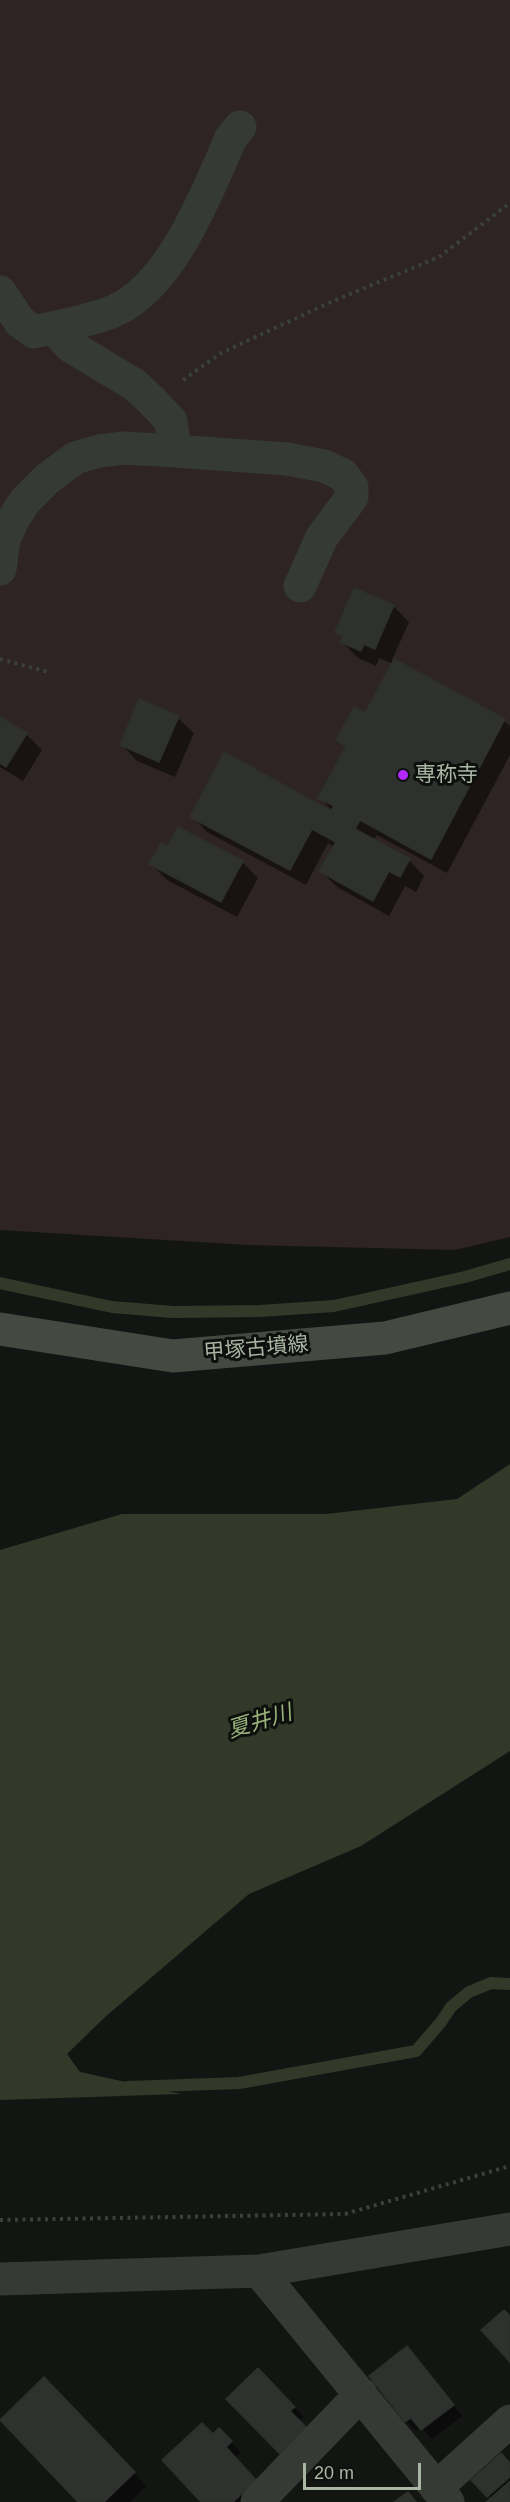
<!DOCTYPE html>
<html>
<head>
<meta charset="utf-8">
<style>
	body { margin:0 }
	#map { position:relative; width:510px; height:2502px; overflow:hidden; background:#131513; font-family:Helvetica,sans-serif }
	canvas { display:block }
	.scale { position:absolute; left:303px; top:2463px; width:118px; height:27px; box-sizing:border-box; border:3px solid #aab6a4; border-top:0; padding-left:8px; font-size:18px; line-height:21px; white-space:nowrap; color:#aab6a4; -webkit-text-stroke:4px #0e100e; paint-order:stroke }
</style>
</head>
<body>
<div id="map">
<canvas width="510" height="2502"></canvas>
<div class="scale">20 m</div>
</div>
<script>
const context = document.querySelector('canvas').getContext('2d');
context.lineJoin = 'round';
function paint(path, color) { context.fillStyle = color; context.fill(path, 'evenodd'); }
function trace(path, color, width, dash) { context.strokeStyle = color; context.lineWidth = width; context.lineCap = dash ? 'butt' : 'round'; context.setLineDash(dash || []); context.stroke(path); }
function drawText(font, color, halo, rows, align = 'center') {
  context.font = font + ' Helvetica,"Noto Sans JP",sans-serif'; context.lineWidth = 6; context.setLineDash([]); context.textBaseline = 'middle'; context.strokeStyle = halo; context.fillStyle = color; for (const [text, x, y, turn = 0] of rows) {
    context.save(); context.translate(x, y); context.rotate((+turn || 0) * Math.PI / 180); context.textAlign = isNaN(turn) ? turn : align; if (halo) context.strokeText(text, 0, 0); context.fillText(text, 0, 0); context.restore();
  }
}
paint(new Path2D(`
	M 0,0 L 510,0 L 510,1237 L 455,1250 L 248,1245 L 0,1230 Z`), '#2d2423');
paint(new Path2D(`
	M 510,1464 L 510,1751 L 361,1846 L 249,1894 L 104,2018 L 67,2054 L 80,2072 L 181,2094 L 0,2100 L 0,1550 L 122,1514 L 326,1514 L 457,1499 Z`), '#323929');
paint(new Path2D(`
	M 393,606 L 409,622 L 392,660 L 504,721 L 510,726 L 510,755 L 447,873 L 377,835 L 373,840 L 409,860 L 424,876 L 416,892 L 405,886 L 389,916 L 337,887 L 321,871 L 334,847 L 328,843 L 306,885 L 207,832 L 192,816 L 337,815 L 320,798 L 347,748 L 338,740 L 365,716 L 393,664 L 379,658 L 376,666 L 358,658 L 342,642 L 344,639 L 337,632 Z
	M 178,718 L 194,733 L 175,777 L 137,761 L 122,745 Z
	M 0,721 L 26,734 L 42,750 L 23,781 L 0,767 Z
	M 242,862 L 258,878 L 237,917 L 167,880 L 151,864 Z
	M 417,2358 L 462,2416 L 432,2439 L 421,2427 L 416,2431 L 406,2421 Z
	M 258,2370 L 304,2417 L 299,2421 L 290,2463 L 228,2399 Z
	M 57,2392 L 146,2486 L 130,2502 L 80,2502 Z
	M 219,2430 L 241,2452 L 234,2458 L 253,2502 L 203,2502 Z
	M 510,2464 L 510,2502 L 489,2502 L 492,2499 L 474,2480 Z`), '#0007');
trace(new Path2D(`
	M 0,1283 L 112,1307 L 173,1312 L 260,1311 L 334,1306 L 465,1277 L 510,1264
	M 128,2087 L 239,2083 L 416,2051 L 441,2022 L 451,2007 L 469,1992 L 491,1983 L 510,1984`), '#323929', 12);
const building = new Path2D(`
	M 354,588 L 394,605 L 375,649 L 364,644 L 361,651 L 340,642 L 343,636 L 335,632 Z
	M 394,659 L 505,719 L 431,859 L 360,820 L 355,829 L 410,859 L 400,877 L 389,871 L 373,901 L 319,871 L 336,842 L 312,829 L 290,870 L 190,817 L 224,752 L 331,811 L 334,806 L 318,798 L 346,746 L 336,740 L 354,707 L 365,713 Z
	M 139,699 L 179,716 L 159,762 L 120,745 Z
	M 0,717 L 27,733 L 6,767 L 0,763 Z
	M 178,827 L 243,861 L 221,902 L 149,864 L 161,843 L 168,846 Z
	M 504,2310 L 510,2316 L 510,2362 L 481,2330 Z
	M 407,2346 L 454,2405 L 421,2430 L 411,2418 L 405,2422 L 369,2376 Z
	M 258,2368 L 295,2407 L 290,2411 L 307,2428 L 280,2454 L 226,2399 Z
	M 44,2377 L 135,2472 L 104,2502 L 78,2502 L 0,2420 Z
	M 202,2423 L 213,2434 L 219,2428 L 232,2441 L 226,2447 L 256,2480 L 233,2502 L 201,2502 L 162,2460 Z
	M 501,2453 L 510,2463 L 510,2477 L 487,2497 L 471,2480 Z
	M 510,2481 L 510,2502 L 486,2502 Z
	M 408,2492 L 416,2502 L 394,2502 Z`);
paint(building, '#2e312e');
trace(building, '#2d312d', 1.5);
trace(new Path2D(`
	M 183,380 L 221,353 L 331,302 L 439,257 L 510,203
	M 0,659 L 48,672
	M 0,2220 L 345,2214 L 510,2166`), '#3c413a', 4, [3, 4.5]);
trace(new Path2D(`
	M 0,292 L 20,322 L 34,332 C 60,326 90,321 114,311 C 172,286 207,192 231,138 L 240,127
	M 54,328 L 70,346 L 135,385 L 153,402 L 171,421 L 175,451
	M 0,569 L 4,540 L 14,518 L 25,501 L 47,479 L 75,458 L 99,451 L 124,448 L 175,451 L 287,459 L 324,466 L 343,475 L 352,487 L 352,497 L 322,537 L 300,586
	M 259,2271 L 448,2502
	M 0,2279 L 259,2271 L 510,2229
	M 436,2488 L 510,2421
	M 257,2502 L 361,2394`), '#353a34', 33);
trace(new Path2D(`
	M 0,1329 L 173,1356 L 385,1338 L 510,1308`), '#444a42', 33);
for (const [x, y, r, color] of [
	[403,775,6,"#b228f8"]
]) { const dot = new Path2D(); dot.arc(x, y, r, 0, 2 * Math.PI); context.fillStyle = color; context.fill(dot); trace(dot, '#0e100e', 2); }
drawText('21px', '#aab6a4', '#0e100e', [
	["専称寺",415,775]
], 'left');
drawText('21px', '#aab6a4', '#0e100e', [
	["甲塚古墳線",256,1349,-5]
]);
drawText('italic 22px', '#98b27a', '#0e100e', [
	["夏井川",260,1722,-17]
]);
</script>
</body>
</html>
